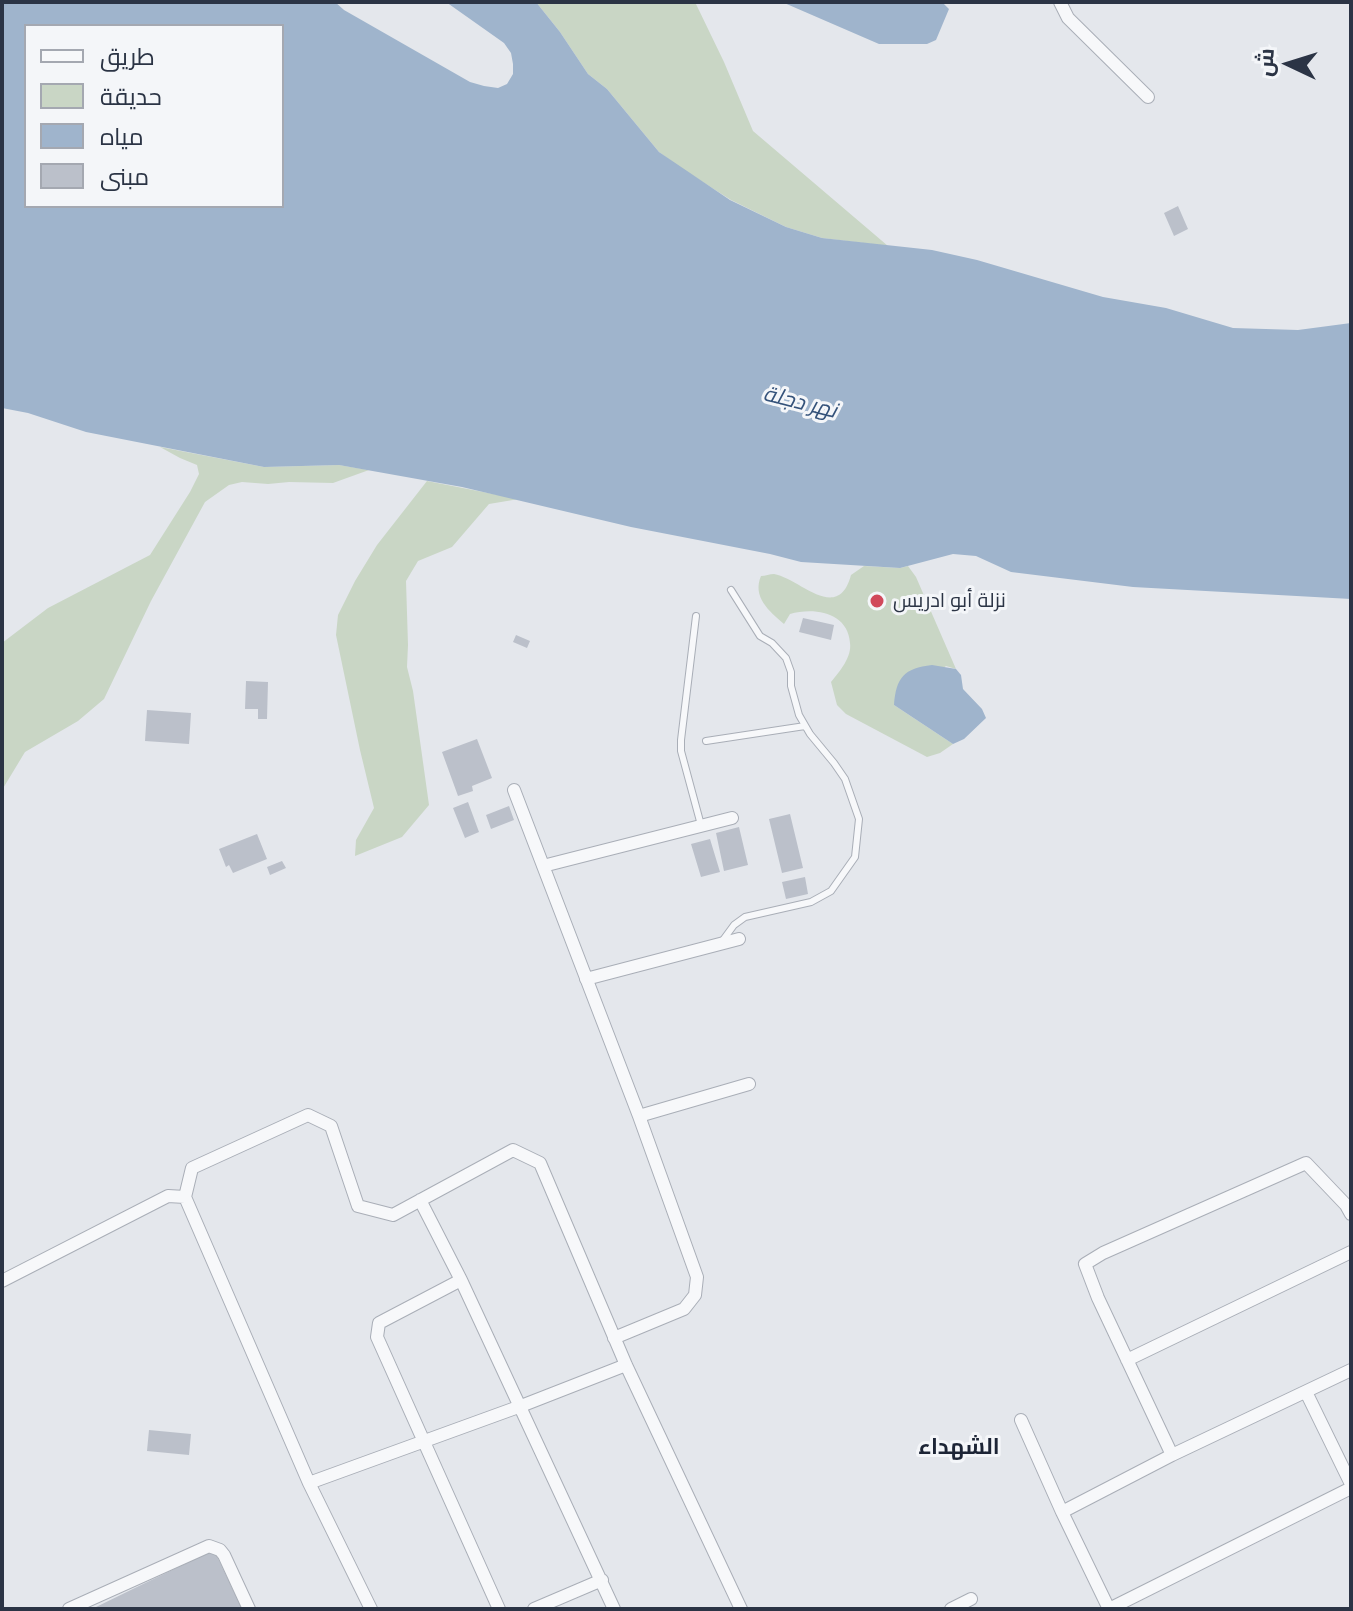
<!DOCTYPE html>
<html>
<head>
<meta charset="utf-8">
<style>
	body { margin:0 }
	#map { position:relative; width:1353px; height:1611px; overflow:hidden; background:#e4e7ec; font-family:"Golos Text",Cairo,sans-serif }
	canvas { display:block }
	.frame { position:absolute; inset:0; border:4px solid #2b3445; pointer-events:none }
	.legend { position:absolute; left:24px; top:24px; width:260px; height:184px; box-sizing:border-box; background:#f4f6f9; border:2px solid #a4a8b1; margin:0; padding:10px 14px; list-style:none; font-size:24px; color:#2b3445 }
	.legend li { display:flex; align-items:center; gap:16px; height:40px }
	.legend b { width:40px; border:2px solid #a4a8b1 }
	.north { position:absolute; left:1249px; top:24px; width:80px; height:80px; -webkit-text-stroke:6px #f4f6f9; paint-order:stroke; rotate:274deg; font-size:22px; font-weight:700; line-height:32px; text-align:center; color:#2b3445 }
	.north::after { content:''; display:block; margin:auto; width:28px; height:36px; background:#2b3445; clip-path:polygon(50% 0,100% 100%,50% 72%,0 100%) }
</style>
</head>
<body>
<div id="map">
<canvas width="1353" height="1611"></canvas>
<div class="frame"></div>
<ul class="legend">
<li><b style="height:10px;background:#f7f8fa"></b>طريق</li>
<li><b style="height:22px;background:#c9d6c5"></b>حديقة</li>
<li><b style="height:22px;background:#9fb4cc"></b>مياه</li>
<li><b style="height:22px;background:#bbc0ca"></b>مبنى</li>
</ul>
<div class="north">ش</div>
</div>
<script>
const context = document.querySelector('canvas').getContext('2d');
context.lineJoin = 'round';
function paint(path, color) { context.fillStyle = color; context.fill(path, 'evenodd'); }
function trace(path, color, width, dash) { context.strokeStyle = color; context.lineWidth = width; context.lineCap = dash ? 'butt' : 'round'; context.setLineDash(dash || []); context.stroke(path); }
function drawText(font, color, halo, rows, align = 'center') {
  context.font = font + ' "Golos Text",Cairo,sans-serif'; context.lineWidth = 6; context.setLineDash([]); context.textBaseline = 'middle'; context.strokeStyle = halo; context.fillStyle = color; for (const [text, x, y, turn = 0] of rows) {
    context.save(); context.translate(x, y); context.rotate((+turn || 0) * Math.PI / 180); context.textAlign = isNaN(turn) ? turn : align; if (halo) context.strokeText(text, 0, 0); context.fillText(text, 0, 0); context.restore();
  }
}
paint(new Path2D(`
	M 536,2 L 695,2 L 724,62 L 753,131 L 888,246 L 822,238 L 786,227 L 731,200 L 679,167 L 659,152 L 607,89 L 588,74 L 560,32 Z
	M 160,447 L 264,467 L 339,465 L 369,470 L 333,483 L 289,482 L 268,484 L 242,482 L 229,485 L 205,502 L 151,601 L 104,699 L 78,721 L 25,752 L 2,790 L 2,643 L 48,608 L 150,555 L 190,492 L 199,474 L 197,465 L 180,458 Z
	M 427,481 L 519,499 L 489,504 L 452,547 L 418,561 L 406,581 L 408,645 L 407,667 L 413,691 L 429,805 L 402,837 L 355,856 L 356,840 L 374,808 L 360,750 L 336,635 L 338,615 L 355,581 L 377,545 Z
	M 864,566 L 900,568 L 908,566 L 916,577 L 956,669 L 946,666 L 894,705 L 953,744 L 940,753 L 927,757 L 846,714 L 837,705 L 831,682 C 840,671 852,657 850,643 C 848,612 814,607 790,614 L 784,624 C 769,611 752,597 761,576 C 765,576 770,574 774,574 C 799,578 838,624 851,575 Z`), '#c9d6c5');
paint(new Path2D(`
	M 2,2 L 335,2 L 344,10 L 470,82 L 484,86 L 498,88 L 507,84 L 513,74 L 513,64 L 511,53 L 504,43 L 446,2 L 536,2 L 560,32 L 588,74 L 607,89 L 659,152 L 730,200 L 786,227 L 822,238 L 932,250 L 977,260 L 1103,297 L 1166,308 L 1233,328 L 1298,330 L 1351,323 L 1351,599 L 1133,587 L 1011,572 L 976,556 L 953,554 L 900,568 L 801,562 L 770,554 L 631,527 L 462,487 L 339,465 L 264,467 L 86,432 L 28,413 L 2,408 ZM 26,26 L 282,26 L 282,206 L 26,206 Z
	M 782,2 L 942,2 L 949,9 L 936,40 L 927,44 L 879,44 Z
	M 932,665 L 956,669 L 961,675 L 963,689 L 982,709 L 986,718 L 964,739 L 953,744 L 894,705 C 896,678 904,668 932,665 Z`), '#9fb4cc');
paint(new Path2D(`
	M 1178,206 L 1188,229 L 1174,236 L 1164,213 Z
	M 803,618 L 834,625 L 831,640 L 799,632 Z
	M 516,635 L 530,641 L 527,648 L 513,642 Z
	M 246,681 L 268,682 L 267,719 L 258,719 L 258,709 L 245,709 Z
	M 147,710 L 191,713 L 189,744 L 145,741 Z
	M 477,739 L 492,778 L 472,786 L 473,791 L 458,796 L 442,752 Z
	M 468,802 L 479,832 L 465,838 L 453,808 Z
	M 509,806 L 514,820 L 491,829 L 486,815 Z
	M 790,814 L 803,868 L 782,873 L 769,819 Z
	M 739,827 L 748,865 L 724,871 L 716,833 Z
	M 257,834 L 267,859 L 233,873 L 229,865 L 226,867 L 219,849 Z
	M 710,839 L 720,872 L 701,877 L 691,844 Z
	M 282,861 L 286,868 L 270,875 L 267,867 Z
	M 805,877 L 808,894 L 786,899 L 782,882 Z
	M 149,1430 L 191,1434 L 189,1455 L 147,1451 Z
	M 214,1550 L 242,1609 L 92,1609 L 141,1585 Z`), '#bbc0ca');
const service = new Path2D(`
	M 696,616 L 681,740 L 681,751 L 701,825
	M 706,741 L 805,726
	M 723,940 L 734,925 L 745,917 L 811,902 L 831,891 L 855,857 L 859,819 L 845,779 L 834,763 L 810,734 L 799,715 L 791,686 L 791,672 L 786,658 L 772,643 L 760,636 L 731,590`);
const minor = new Path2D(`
	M 1060,2 L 1068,18 L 1148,97
	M 514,790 L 639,1116 L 697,1277 L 695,1295 L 684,1309 L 614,1338
	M 543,866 L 732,818
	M 586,979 L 739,939
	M 639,1116 L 749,1084
	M 185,1197 L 192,1168 L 308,1115 L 331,1126 L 358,1206 L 393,1215 L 513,1150 L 540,1163 L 626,1365 L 741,1609
	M 420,1200 L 461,1280 L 614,1609
	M 461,1280 L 379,1323 L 377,1337 L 499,1609
	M 2,1281 L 168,1196 L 185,1197 L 309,1483 L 371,1609
	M 1127,1360 L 1351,1252
	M 1306,1392 L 1351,1484
	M 1021,1420 L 1062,1512 L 1109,1609
	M 1172,1455 L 1098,1298 L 1085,1264 L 1103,1253 L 1306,1163 L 1346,1205 L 1351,1214
	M 309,1483 L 521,1406 L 626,1365
	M 1062,1512 L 1172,1455 L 1351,1370
	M 69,1609 L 209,1546 L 220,1550 L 224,1555 L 249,1609
	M 534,1609 L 602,1580
	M 951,1609 L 971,1599
	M 1109,1609 L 1351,1488`);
trace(service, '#a9aeb7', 8);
trace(minor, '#a9aeb7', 14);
trace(service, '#f7f8fa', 6);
trace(minor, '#f7f8fa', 12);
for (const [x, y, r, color] of [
	[877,601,8,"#d1495b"]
]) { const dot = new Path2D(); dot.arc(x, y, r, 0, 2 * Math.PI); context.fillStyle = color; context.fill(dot); trace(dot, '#f4f6f9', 3); }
drawText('20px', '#2b3445', '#f4f6f9', [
	["نزلة أبو ادريس",893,601]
], 'left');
drawText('italic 22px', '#34527a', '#f4f6f9', [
	["نهر دجلة",800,402,14]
]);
drawText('bold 22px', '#1d2536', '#f4f6f9', [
	["الشهداء",959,1447]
]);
</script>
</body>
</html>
